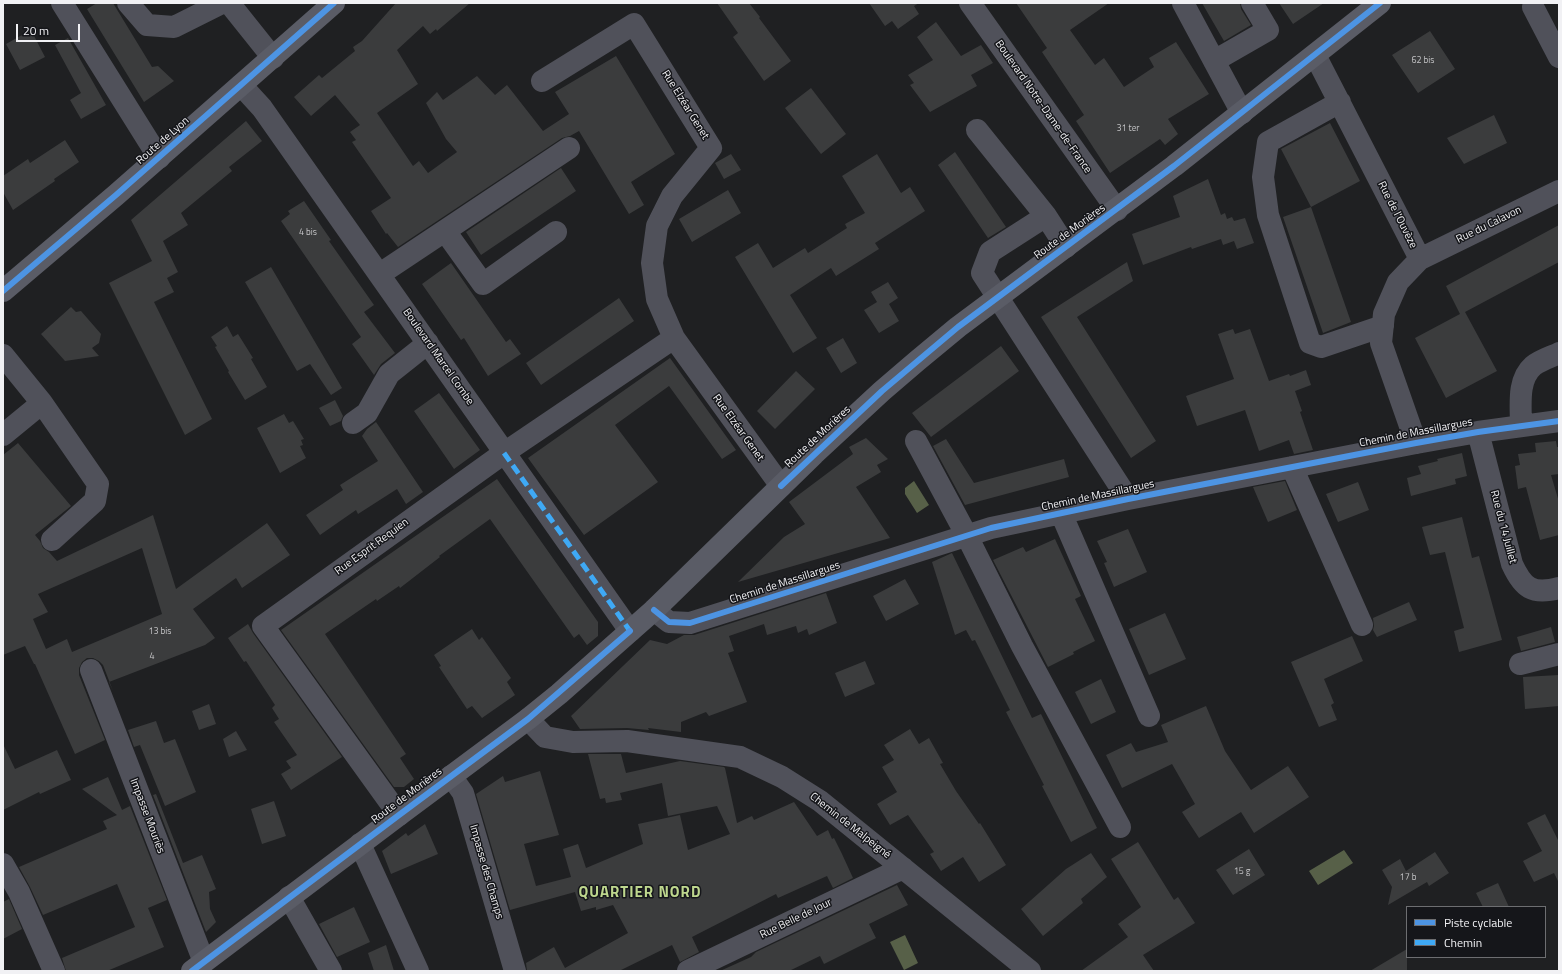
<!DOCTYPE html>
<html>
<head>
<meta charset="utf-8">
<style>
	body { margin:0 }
	#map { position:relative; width:1562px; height:974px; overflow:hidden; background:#1f2022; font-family:"Titillium Web",sans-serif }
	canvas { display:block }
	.frame { position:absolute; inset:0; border:4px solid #f1f1f4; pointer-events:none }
	.legend { position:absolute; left:1406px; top:906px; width:140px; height:52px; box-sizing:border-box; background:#15161a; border:1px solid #6d6e71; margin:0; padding:5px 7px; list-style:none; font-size:12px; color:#f1f1f4 }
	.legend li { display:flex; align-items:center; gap:8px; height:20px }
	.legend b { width:20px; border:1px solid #6d6e71 }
	.scale { position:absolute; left:16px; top:24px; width:64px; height:18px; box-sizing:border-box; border:2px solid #f1f1f4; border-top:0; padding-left:5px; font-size:12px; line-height:14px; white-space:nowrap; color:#f1f1f4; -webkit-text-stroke:3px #15161a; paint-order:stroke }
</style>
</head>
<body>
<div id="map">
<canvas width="1562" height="974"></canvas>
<div class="frame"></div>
<ul class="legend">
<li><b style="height:5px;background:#4d94e3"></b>Piste cyclable</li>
<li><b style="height:5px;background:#3fa9f5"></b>Chemin</li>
</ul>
<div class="scale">20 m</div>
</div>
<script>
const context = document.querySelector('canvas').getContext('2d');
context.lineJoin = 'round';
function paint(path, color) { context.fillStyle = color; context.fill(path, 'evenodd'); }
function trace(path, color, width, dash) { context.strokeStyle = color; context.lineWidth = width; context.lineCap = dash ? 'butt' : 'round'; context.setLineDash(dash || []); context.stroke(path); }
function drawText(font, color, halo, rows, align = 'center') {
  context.font = font + ' "Titillium Web",sans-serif'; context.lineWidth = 3; context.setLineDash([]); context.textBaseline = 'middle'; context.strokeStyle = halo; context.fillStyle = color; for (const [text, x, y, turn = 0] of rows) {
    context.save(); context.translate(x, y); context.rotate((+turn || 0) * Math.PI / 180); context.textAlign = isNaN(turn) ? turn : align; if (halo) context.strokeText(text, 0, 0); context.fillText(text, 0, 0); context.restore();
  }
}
paint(new Path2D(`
	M 914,481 L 929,505 L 917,513 L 905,494 L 905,488 Z
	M 1344,850 L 1353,863 L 1318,885 L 1309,871 Z
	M 905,935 L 918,963 L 904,970 L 890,942 Z`), '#576048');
paint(new Path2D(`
	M 97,3 L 113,3 L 152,67 L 158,66 L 174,81 L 144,102 L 87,9 Z
	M 396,3 L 470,3 L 437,31 L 436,29 L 430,34 L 423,26 L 397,50 L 418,84 L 377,113 L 413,166 L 419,161 L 428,173 L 457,152 L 446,139 L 426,103 L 437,92 L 443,100 L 477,76 L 495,95 L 507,85 L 543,131 L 569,114 L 555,92 L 616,56 L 675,154 L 631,182 L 644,205 L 629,214 L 579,131 L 570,136 L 562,138 L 398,247 L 387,233 L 386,234 L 371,211 L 391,198 L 352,142 L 356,140 L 350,132 L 360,125 L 335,95 L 311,116 L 294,97 L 319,75 L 322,78 L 355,51 L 353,47 L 362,41 Z
	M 717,3 L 749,3 L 760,17 L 759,18 L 791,61 L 764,81 L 733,37 L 738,33 Z
	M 869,3 L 919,3 L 914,6 L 919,14 L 898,29 L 892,21 L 885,26 Z
	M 1016,3 L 1109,3 L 1070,30 L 1095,65 L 1104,58 L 1124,87 L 1154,67 L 1149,58 L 1176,42 L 1209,94 L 1168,119 L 1178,134 L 1165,145 L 1160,139 L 1110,173 L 1076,121 L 1084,115 L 1042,52 L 1047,48 Z
	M 1202,3 L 1240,3 L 1241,9 L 1251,25 L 1224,41 Z
	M 1279,3 L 1324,3 L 1293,24 Z
	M 936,22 L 961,56 L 981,45 L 993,63 L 971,75 L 977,86 L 930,112 L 910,85 L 914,83 L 908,75 L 933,60 L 917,37 Z
	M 31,30 L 45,57 L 20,70 L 6,44 Z
	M 1430,31 L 1455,69 L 1418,93 L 1392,55 Z
	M 68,38 L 106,105 L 81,119 L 70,100 L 81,93 L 55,45 Z
	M 811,88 L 846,134 L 821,154 L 785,108 Z
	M 1494,115 L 1507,143 L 1464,164 L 1447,138 Z
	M 246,121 L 262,141 L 229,167 L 232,171 L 181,213 L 188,225 L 163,241 L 178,272 L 167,278 L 174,292 L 154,302 L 212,419 L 185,435 L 109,283 L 152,261 L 131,220 Z
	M 1330,123 L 1360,181 L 1311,207 L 1281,149 Z
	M 65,140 L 79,162 L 54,179 L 55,181 L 13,210 L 3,192 L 3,176 L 28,159 L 30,163 Z
	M 955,152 L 1006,227 L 988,238 L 938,165 Z
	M 731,154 L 741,170 L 724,179 L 715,163 Z
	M 877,154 L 901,193 L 910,187 L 925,211 L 875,243 L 879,249 L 836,276 L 831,268 L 790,295 L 817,338 L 793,353 L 735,257 L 758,243 L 773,268 L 805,248 L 808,253 L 847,228 L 845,224 L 865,213 L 842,176 Z
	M 561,168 L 576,191 L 481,255 L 466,232 Z
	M 1208,179 L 1221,215 L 1225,213 L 1227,219 L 1232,217 L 1234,221 L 1245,218 L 1254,243 L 1237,249 L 1234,241 L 1223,245 L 1221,239 L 1192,249 L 1191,247 L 1143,265 L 1132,234 L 1180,217 L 1173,196 Z
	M 728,190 L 741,213 L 692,242 L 679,219 Z
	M 304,201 L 331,240 L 329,241 L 374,305 L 364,312 L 395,353 L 381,364 L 374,375 L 352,344 L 361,337 L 281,221 L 290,214 L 288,211 Z
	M 1311,207 L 1351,322 L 1323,333 L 1283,217 Z
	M 1559,225 L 1559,262 L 1465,312 L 1497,371 L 1446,398 L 1415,338 L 1460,314 L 1446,286 Z
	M 1127,262 L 1133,281 L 1077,317 L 1156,441 L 1131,458 L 1041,317 Z
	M 451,263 L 506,342 L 510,339 L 521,354 L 488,376 L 464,338 L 461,340 L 422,284 Z
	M 271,267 L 342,388 L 331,395 L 310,364 L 297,371 L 245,282 Z
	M 888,282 L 898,298 L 889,304 L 899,321 L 879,333 L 864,310 L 877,302 L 871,292 Z
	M 619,298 L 634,321 L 541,385 L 526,363 Z
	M 71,307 L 76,312 L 81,311 L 101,334 L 99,343 L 92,348 L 99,356 L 65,361 L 41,334 Z
	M 227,326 L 233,337 L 238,334 L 253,358 L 251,359 L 267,387 L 245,400 L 228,372 L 229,371 L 215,347 L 217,346 L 211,337 Z
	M 1233,329 L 1235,334 L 1250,329 L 1269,381 L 1289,374 L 1290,376 L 1306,370 L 1311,385 L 1295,391 L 1302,411 L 1300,412 L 1313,450 L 1294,454 L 1289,440 L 1259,451 L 1245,410 L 1197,426 L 1186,396 L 1234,379 L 1218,334 Z
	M 843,338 L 857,363 L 841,373 L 826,348 Z
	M 1001,346 L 1019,371 L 931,437 L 912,413 Z
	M 670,358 L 736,450 L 722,459 L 669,386 L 615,425 L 658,482 L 584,535 L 528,458 Z
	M 796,371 L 815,389 L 775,429 L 757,411 Z
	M 439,393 L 480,450 L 454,469 L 414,411 Z
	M 335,400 L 343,416 L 341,421 L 330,426 L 319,408 Z
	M 284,414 L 289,423 L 293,421 L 304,439 L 301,440 L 303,445 L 300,446 L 306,458 L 280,473 L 257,428 Z
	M 376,422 L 423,492 L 406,504 L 397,489 L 358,514 L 356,510 L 320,535 L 306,515 L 343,490 L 340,485 L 378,461 L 362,436 L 367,429 Z
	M 866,438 L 888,459 L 877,465 L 881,472 L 856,487 L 890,538 L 738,582 L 784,537 L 805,524 L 789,502 L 853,454 L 849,447 Z
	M 946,439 L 974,483 L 1064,459 L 1069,477 L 965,505 L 933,446 Z
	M 1556,441 L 1557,447 L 1559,447 L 1559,474 L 1551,475 L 1559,502 L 1559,535 L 1540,540 L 1526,487 L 1518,489 L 1515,466 L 1520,465 L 1518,454 L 1536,452 L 1535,443 Z
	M 18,443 L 71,506 L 35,535 L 40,541 L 43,548 L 49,552 L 57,561 L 153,515 L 176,589 L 267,523 L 290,555 L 242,588 L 236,578 L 193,609 L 215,638 L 205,645 L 109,682 L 113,691 L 103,665 L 99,661 L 93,658 L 87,658 L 82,662 L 79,668 L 79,675 L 105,740 L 75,754 L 35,664 L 34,664 L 25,646 L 3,655 L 3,455 ZM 142,548 L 162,614 L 72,652 L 67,639 L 46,649 L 33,619 L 48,612 L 38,594 Z
	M 1462,453 L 1467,476 L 1455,479 L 1456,484 L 1411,496 L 1407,478 L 1421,474 L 1418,466 L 1438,461 L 1437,459 Z
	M 497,479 L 598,622 L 598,636 L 587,645 L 579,634 L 574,638 L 490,519 L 439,556 L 440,557 L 400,588 L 399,586 L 377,601 L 376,599 L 325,634 L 406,754 L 400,758 L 414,779 L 404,787 L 394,787 L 281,630 Z
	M 1285,481 L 1297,510 L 1268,522 L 1253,487 Z
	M 1358,482 L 1369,510 L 1338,522 L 1326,494 Z
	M 1462,517 L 1472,558 L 1479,556 L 1502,640 L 1459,652 L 1454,631 L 1464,628 L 1445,552 L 1430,555 L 1422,527 Z
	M 1128,529 L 1147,572 L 1114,587 L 1104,563 L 1107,562 L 1097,541 Z
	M 1055,539 L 1081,596 L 1075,599 L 1095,641 L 1073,652 L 1074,654 L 1048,667 L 993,560 L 1023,547 L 1026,552 Z
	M 952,553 L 1032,718 L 1041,714 L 1097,828 L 1071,842 L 1042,786 L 1044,785 L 1006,712 L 1010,710 L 975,640 L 972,641 L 966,630 L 955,635 L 932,562 Z
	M 905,579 L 919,604 L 886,621 L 873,596 Z
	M 826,593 L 837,623 L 809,635 L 807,629 L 798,633 L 796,626 L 767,635 L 764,624 L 729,636 L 734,651 L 728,653 L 747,702 L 709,716 L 706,712 L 681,722 L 681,732 L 648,728 L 649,730 L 627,728 L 580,729 L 571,716 L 650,640 L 667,644 L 684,635 L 694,635 Z
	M 1409,602 L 1417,620 L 1377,637 L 1373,630 L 1374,626 L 1373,618 Z
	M 1165,613 L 1186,659 L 1149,675 L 1129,629 Z
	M 248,624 L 253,633 L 342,757 L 291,790 L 281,774 L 291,768 L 286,761 L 297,755 L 274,722 L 279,719 L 272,708 L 275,705 L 246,661 L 244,662 L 228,638 Z
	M 1551,627 L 1555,642 L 1521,651 L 1517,637 Z
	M 472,629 L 479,640 L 482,637 L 511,678 L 507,682 L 515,695 L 482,718 L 472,706 L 467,709 L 439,667 L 441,666 L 434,655 Z
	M 1352,636 L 1363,661 L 1324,679 L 1334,703 L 1331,705 L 1337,720 L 1319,727 L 1291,662 Z
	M 865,661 L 875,684 L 845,697 L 835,673 Z
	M 1559,675 L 1559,706 L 1525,709 L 1523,677 Z
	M 1101,679 L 1116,712 L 1091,724 L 1075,692 Z
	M 209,704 L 216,724 L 199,730 L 192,711 Z
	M 1206,706 L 1225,751 L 1251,790 L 1288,766 L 1309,797 L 1254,833 L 1241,812 L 1199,838 L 1182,812 L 1195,804 L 1172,764 L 1122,788 L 1106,755 L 1131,743 L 1136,752 L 1168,742 L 1161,725 Z
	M 156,721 L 164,743 L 175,739 L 196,792 L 165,806 L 140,745 L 134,747 L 128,730 Z
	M 910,729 L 919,744 L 929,738 L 943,763 L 940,764 L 956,791 L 979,824 L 980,823 L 1006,865 L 979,882 L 963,857 L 941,871 L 930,854 L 934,852 L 908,815 L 890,825 L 877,804 L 897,792 L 882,767 L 894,760 L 884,745 Z
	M 236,731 L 247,750 L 229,757 L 223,739 Z
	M 3,744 L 15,769 L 57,750 L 71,780 L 40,794 L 39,792 L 3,810 Z
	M 588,754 L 621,754 L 626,773 L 680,761 L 724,767 L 725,768 L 737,823 L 752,816 L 754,820 L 794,802 L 817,836 L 828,830 L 832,839 L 834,838 L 842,854 L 853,878 L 833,888 L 827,876 L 778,898 L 776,894 L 692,937 L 699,952 L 680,962 L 672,945 L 619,971 L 527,971 L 526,963 L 554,947 L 565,968 L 628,933 L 613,905 L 596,910 L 596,907 L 581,911 L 575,892 L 510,910 L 476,794 L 503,776 L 505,782 L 540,771 L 559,835 L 524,844 L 536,886 L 571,877 L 563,849 L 578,844 L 586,868 L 643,844 L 638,824 L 680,815 L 688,850 L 730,834 L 717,806 L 668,816 L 662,783 L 620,793 L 622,800 L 606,803 L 605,798 L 600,799 Z
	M 108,777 L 122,810 L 130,806 L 167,900 L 148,908 L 164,947 L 107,971 L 66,971 L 62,958 L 135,927 L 117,884 L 43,915 L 30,887 L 19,867 L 107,829 L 103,821 L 117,815 L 82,789 Z
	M 156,794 L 183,863 L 202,855 L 216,889 L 209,892 L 210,909 L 216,922 L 206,932 L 153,795 Z
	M 274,801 L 286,836 L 262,844 L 251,809 Z
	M 1545,814 L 1559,842 L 1559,883 L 1554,873 L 1534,882 L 1523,861 L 1542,851 L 1527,823 Z
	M 425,824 L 438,854 L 391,874 L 382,851 L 406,833 L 408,836 Z
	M 1138,842 L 1174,900 L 1178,897 L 1195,923 L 1143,955 L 1154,971 L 1081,971 L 1128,937 L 1118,924 L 1141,907 L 1111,859 Z
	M 1249,849 L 1265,875 L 1233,895 L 1216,870 Z
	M 1435,852 L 1449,873 L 1429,886 L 1427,882 L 1388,905 L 1392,887 L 1382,870 L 1400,859 L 1406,871 Z
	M 1091,853 L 1107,877 L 1081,899 L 1083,903 L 1043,936 L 1021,909 L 1066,869 Z
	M 1498,883 L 1509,907 L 1483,907 L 1476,893 Z
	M 897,885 L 908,905 L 869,924 L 876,938 L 824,964 L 820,956 L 789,971 L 720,971 L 751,957 L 756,952 Z
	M 9,899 L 22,929 L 3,939 L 3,902 Z
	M 354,907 L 370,942 L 337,957 L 319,924 Z
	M 386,945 L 394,971 L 374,971 L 368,953 Z
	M 1407,949 L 1407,971 L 1370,971 Z`), '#3b3c3d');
trace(new Path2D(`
	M 62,3 L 159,158
	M 128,3 L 147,25 L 174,27 L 222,3
	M 229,3 L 273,58
	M 970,3 L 1117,210
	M 1183,3 L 1242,113
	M 1533,7 L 1559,57
	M 1315,55 L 1420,259 L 1398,282 L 1384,314 L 1381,343 L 1416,443
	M 1214,61 L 1268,30 L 1252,3
	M 542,81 L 634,24 L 711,148 L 672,196 L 657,226 L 652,263 L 657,299 L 674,338 L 781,486
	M 241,85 L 262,108 L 630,631
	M 1340,102 L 1268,142 L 1263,177 L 1268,215 L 1310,343 L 1321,347 L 1383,326
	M 977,130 L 1046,216 L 1066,247
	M 1046,216 L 990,252 L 982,273 L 1128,499
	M 445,231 L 483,284 L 556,232
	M 1420,259 L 1559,191
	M 380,274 L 569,148
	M 3,355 L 42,403 L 3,435
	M 42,403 L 98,484 L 95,501 L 52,540
	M 353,423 L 367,413 L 389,374 L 428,343
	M 1521,426 C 1521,406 1517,380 1533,366 C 1540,360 1551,357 1559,353
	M 1478,432 L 1512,564 C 1523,588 1532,595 1559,588
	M 916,441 L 967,536 L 1022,646 L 1120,827
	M 1292,467 L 1362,625
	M 1061,513 L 1149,716
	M 654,610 L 669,622 L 690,623 L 991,528 L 1128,499 L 1416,443 L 1478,432 L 1559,421
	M 1520,664 L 1559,654
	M 91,670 L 204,962
	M 528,719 L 545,737 L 573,742 L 627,741 L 740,757 L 782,777 L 820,801 L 1030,971
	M 451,776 L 463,793 L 515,971
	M 399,815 L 263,626 L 504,453 L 674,338
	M 360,844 L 418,971
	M 3,864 L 19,892 L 54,971
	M 289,897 L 331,971
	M 688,971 L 903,868`), '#50515a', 22);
trace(new Path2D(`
	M 3,291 L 116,195 L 334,3
	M 192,971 L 399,815 L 528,719 L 559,694 L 654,610 L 814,454 L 882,391 L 917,361 L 958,327 L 1174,166 L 1380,3`), '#5a5c66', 22);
trace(new Path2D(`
	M 504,453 L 630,631`), '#3fa9f5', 5, [10, 5]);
trace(new Path2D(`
	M 3,291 L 116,195 L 334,3
	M 781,486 L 882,391 L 958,327 L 1174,166 L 1380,3
	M 654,610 L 669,622 L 690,623 L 991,528 L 1128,499 L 1416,443 L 1478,432 L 1559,421
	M 192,971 L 399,815 L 528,719 L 630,631`), '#4d94e3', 6);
drawText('9px', '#c4c4c6', null, [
	["62 bis",1423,61],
	["31 ter",1128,129],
	["4 bis",308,233],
	["13 bis",160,632],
	["4",152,657],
	["15 g",1242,872],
	["17 b",1408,878]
]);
drawText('11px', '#f1f1f4', '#15161a', [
	["Rue Elzéar Genet",685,105,58],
	["Boulevard Notre-Dame-de-France",1043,107,55],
	["Route de Lyon",163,141,-41],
	["Rue de l'Ouvèze",1397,215,63],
	["Rue du Calavon",1489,225,-26],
	["Route de Morières",1070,232,-36],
	["Boulevard Marcel Combe",438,357,55],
	["Rue Elzéar Genet",738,428,54],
	["Chemin de Massillargues",1416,433,-11],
	["Route de Morières",818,437,-43],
	["Chemin de Massillargues",1098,496,-12],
	["Rue du 14 Juillet",1503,527,75],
	["Rue Esprit Requien",372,547,-36],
	["Chemin de Massillargues",785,583,-18],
	["Route de Morières",407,796,-37],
	["Impasse Mouriès",147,816,69],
	["Chemin de Malpeigné",850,826,38],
	["Impasse des Champs",486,872,74],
	["Rue Belle de Jour",796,919,-26]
]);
context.letterSpacing = '1px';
drawText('bold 15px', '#bed78e', '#15161a', [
	["QUARTIER NORD",640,893]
]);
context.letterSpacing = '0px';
</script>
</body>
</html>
